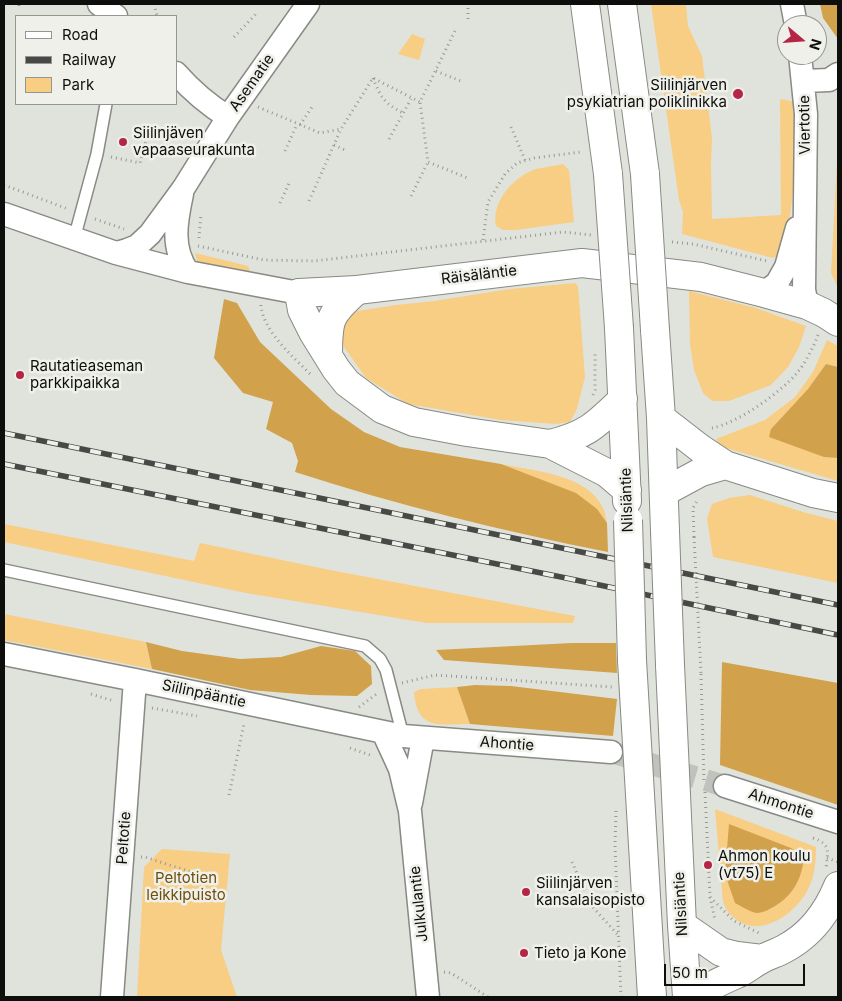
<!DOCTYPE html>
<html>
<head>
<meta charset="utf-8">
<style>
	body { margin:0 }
	#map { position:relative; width:842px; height:1001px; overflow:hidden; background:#e0e3dc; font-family:Inter,sans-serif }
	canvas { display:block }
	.frame { position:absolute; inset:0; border:5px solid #0e0f0d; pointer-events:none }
	.legend { position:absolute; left:15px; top:15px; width:162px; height:90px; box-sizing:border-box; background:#eef0e9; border:1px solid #949691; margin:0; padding:6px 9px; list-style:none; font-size:15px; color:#0e0f0d }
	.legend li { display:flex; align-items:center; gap:10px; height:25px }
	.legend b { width:25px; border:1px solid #949691 }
	.north { position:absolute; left:777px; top:15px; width:50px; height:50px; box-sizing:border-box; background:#eef0e9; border:1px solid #949691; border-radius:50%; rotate:108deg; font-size:14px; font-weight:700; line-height:20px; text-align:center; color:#0e0f0d }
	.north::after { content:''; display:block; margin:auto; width:18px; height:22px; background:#b62446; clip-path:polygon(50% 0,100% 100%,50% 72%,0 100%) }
	.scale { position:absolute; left:664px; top:964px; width:141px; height:22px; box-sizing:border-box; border:2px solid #0e0f0d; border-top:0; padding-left:6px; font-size:15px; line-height:18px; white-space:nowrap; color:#0e0f0d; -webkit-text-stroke:4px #eef0e9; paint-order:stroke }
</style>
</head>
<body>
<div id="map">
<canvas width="842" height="1001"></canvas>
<div class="frame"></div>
<ul class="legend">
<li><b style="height:6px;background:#fff"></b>Road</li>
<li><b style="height:6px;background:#484946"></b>Railway</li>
<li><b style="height:14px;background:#f8cd84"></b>Park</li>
</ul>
<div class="north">N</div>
<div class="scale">50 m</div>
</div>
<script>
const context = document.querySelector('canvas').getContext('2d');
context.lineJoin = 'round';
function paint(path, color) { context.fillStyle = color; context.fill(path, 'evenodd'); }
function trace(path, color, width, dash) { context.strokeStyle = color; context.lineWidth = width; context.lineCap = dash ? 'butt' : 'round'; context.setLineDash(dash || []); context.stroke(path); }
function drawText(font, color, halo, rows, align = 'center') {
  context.font = font + ' Inter,sans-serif'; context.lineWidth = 5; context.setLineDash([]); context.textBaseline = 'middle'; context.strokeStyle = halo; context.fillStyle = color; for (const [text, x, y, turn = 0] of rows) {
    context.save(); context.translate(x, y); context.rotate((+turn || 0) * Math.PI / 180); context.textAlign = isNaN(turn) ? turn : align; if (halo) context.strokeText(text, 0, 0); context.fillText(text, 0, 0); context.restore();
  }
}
paint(new Path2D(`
	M 651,4 L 686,4 L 688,26 L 702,56 L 712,138 L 711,164 L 712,219 L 781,215 L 780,99 L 796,102 C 794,152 797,206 781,254 L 773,258 L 682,234 L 683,212 L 679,200 Z
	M 412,34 L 425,39 L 419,60 L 398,54 Z
	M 838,143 L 838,288 L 831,273 Z
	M 563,164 L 569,170 L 574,222 L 516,230 L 503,230 L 496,226 C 491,202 514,176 536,169 C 545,167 554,166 563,164 Z
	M 195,253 L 248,266 L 252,276 L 208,267 L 197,261 Z
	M 575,283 L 578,286 L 585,377 L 577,409 L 570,422 L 556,424 L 501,420 L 408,404 L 366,378 L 344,347 L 341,337 L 344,324 L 349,317 L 357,311 L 396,305 L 434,301 L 510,289 Z
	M 689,291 L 756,308 L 806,326 L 799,347 L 788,367 L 771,385 L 729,401 L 712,401 L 703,393 L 694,370 L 690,344 Z
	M 827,340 L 838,346 L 838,367 L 826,364 L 808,389 L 771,429 L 824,457 L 838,458 L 838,481 L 719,446 L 716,439 L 765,420 L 795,397 L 813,372 Z
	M 501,464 C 533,471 588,474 603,508 C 605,512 606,518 607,523 L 597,509 Z
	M 750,495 L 803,512 L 838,521 L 838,583 L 713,557 L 707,519 L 712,504 L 729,498 Z
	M 4,524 L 194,561 L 200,543 L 330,570 L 575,616 L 573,623 L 427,623 L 246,593 L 4,542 Z
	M 4,614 L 146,642 L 152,669 L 4,640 Z
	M 457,687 L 470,724 C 439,724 417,731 414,692 L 421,689 Z
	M 715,809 L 816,847 C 816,859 815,873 810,885 C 799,913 757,943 731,915 C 727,912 725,906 723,902 Z
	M 162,849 L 230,854 L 221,950 L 237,997 L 137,997 L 144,867 Z`), '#f8cd84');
paint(new Path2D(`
	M 820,4 L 838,4 L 838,39 L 823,18 Z
	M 224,299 L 237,303 L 260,342 L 331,409 L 364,432 L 400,447 L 501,464 L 576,493 L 597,509 L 607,523 L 608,552 C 502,531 397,505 295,472 L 298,461 L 292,443 L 266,429 L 273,402 L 243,393 L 214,358 Z
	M 826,364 L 838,367 L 838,458 L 824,457 L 769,437 L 771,429 L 808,389 Z
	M 146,642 L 182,651 L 240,659 L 281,657 L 321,646 L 355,651 L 371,666 L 372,684 L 357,696 L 311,695 L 250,690 L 152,669 Z
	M 572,643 L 616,643 L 617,673 L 444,660 L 436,650 Z
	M 722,662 L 838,683 L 838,805 L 720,765 Z
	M 475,685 L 511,686 L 617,699 L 613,736 L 470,724 L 457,687 Z
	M 729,824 L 791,848 L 804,855 C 803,876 794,895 775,906 C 770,909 763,913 757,913 C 750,912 741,906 735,903 L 725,874 Z`), '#d1a14c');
trace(new Path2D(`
	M 611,752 L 725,786`), '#c0c3bd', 22, [22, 11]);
const service = new Path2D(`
	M 74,239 L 97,154 L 106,104
	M 4,570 L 365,646 L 380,659 L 386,670 L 403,736`);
const minor = new Path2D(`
	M 99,4 L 116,16
	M 792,4 L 796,25
	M 800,55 L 806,114 L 804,290 L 807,305
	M 176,73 C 192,91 208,105 228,117
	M 804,81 L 829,80 L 838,74
	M 182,194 C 176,222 171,248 188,272
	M 4,214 L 116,253 L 188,272 L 299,293
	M 116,253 L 127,250 L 137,246 L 150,234 L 183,189 L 228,117 L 308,4
	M 764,293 L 777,283 L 786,267 L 797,228
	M 4,654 L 135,680 L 403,736 L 611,752
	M 383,732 L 400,769 L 410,811 L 428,997
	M 725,786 L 838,822
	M 411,803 L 423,738
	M 112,997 L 135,680`);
const tertiary = new Path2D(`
	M 299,293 L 357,290 L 582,263 L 701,277 L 764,293 L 807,305 L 824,313 L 838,322`);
const primary = new Path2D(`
	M 585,4 L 608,174
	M 622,4 L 645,174
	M 299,293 L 302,310 L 313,332 L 336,369 L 347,383 L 382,409 L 414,422 L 467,432 L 550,444 L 607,473 L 627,490
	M 619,328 L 627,501
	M 655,330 L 661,418 L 665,531
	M 328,356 C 328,319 329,315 357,290
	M 661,418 L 701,449 L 725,465 L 813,493 L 838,498
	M 550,444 C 587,435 596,425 623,399
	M 664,492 L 701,472 L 725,465
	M 632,660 L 652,997
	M 670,665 L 682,925 L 687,997
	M 682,925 L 721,952 L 737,956 L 762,959
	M 695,997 C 711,985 721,981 739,973 C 747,969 754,963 762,959 C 769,955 777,953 784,949 C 811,935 827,913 838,886`);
trace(service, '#888a84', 14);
trace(minor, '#888a84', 25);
trace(tertiary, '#888a84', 30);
trace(primary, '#888a84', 30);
trace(new Path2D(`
	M 154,4 L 157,16
	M 19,6 L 19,4
	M 468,19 L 468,4
	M 455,31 L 420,102 L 428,162 L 470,179
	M 234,37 L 256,14
	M 436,71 L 463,82
	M 373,78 C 381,98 384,103 403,113
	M 258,107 L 320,133 L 341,129 L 373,78 L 420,102
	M 300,125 L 312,107
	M 511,127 L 525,160
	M 389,139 L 411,99
	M 334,145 L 345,150
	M 230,149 L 243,156
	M 285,151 L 297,124
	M 111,157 L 140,163 L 149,130
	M 4,185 L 68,209
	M 411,196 L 428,162
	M 309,201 L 341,129
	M 280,203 L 290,181
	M 95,219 L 124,229
	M 199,238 L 201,214
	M 483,240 L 488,202 L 505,174 L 517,163 L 534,158 L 581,152
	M 672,242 L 693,244 L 767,261
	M 198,246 L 264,260 L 314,261 L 563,232 L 591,235
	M 261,305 C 263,332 294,357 312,376
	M 593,395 L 595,390 L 595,354
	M 712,428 C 738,423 780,393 797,373 C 806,362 813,348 818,335
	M 694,537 L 693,508 L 697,501
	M 701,674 L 704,781
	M 402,683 L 435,675 L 612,687
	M 91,694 L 114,701
	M 359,707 L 378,693
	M 152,708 L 197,716
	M 350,748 L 370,755
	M 705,792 L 710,897 L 715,920
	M 229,795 L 244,724
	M 616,811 L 615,846 L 621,997
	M 813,838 C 831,844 828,852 826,868
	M 141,857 L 145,857 L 191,872
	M 827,858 L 838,862
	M 572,862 L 591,905 L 617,934
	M 710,897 L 734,921 L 761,934
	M 444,972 L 451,973 L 488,997`), '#979994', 3, [1, 4]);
trace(service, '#fff', 11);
trace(minor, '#fff', 22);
trace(tertiary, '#fff', 28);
trace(primary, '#fff', 28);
const rail = new Path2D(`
	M 4,433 L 838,605
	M 4,464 L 566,578 L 838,635`);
trace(rail, '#484946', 5.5);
trace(rail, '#eef0e9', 4, [11]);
const primaryBridge = new Path2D(`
	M 608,174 L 619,328
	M 645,174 L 655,330
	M 628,520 L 632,660
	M 665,531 L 670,665`);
trace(primaryBridge, '#888a84', 30, []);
trace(new Path2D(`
	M 694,537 L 701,674`), '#979994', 3, [1, 4]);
trace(primaryBridge, '#fff', 28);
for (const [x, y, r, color] of [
	[738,94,6,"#b62446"],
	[123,142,5,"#b62446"],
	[20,375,5,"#b62446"],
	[708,865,5,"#b62446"],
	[526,892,5,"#b62446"],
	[524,953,5,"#b62446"]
]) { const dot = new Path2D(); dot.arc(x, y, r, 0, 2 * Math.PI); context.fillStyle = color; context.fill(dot); trace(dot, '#eef0e9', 2); }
drawText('15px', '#0e0f0d', '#eef0e9', [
	["Asematie",252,83,-55],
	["Viertotie",805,125,-91],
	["Räisäläntie",479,275,-7],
	["Nilsiäntie",627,500,-92],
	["Siilinpääntie",204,694,12],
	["Ahontie",507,744,4],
	["Ahmontie",781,804,18],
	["Peltotie",124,838,-86],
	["Julkulantie",419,904,-96],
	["Nilsiäntie",681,904,-93]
]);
drawText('15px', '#0e0f0d', '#eef0e9', [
	["Siilinjärven",727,85,"right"],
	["psykiatrian poliklinikka",727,102,"right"],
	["Siilinjäven",133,133],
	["vapaaseurakunta",133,150],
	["Rautatieaseman",30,366],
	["parkkipaikka",30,383],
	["Ahmon koulu",718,856],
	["(vt75) E",718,873],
	["Siilinjärven",536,883],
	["kansalaisopisto",536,900],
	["Tieto ja Kone",534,953]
], 'left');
drawText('15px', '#6f4f0c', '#eef0e9', [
	["Peltotien",186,878],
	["leikkipuisto",186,895]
]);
</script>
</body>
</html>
